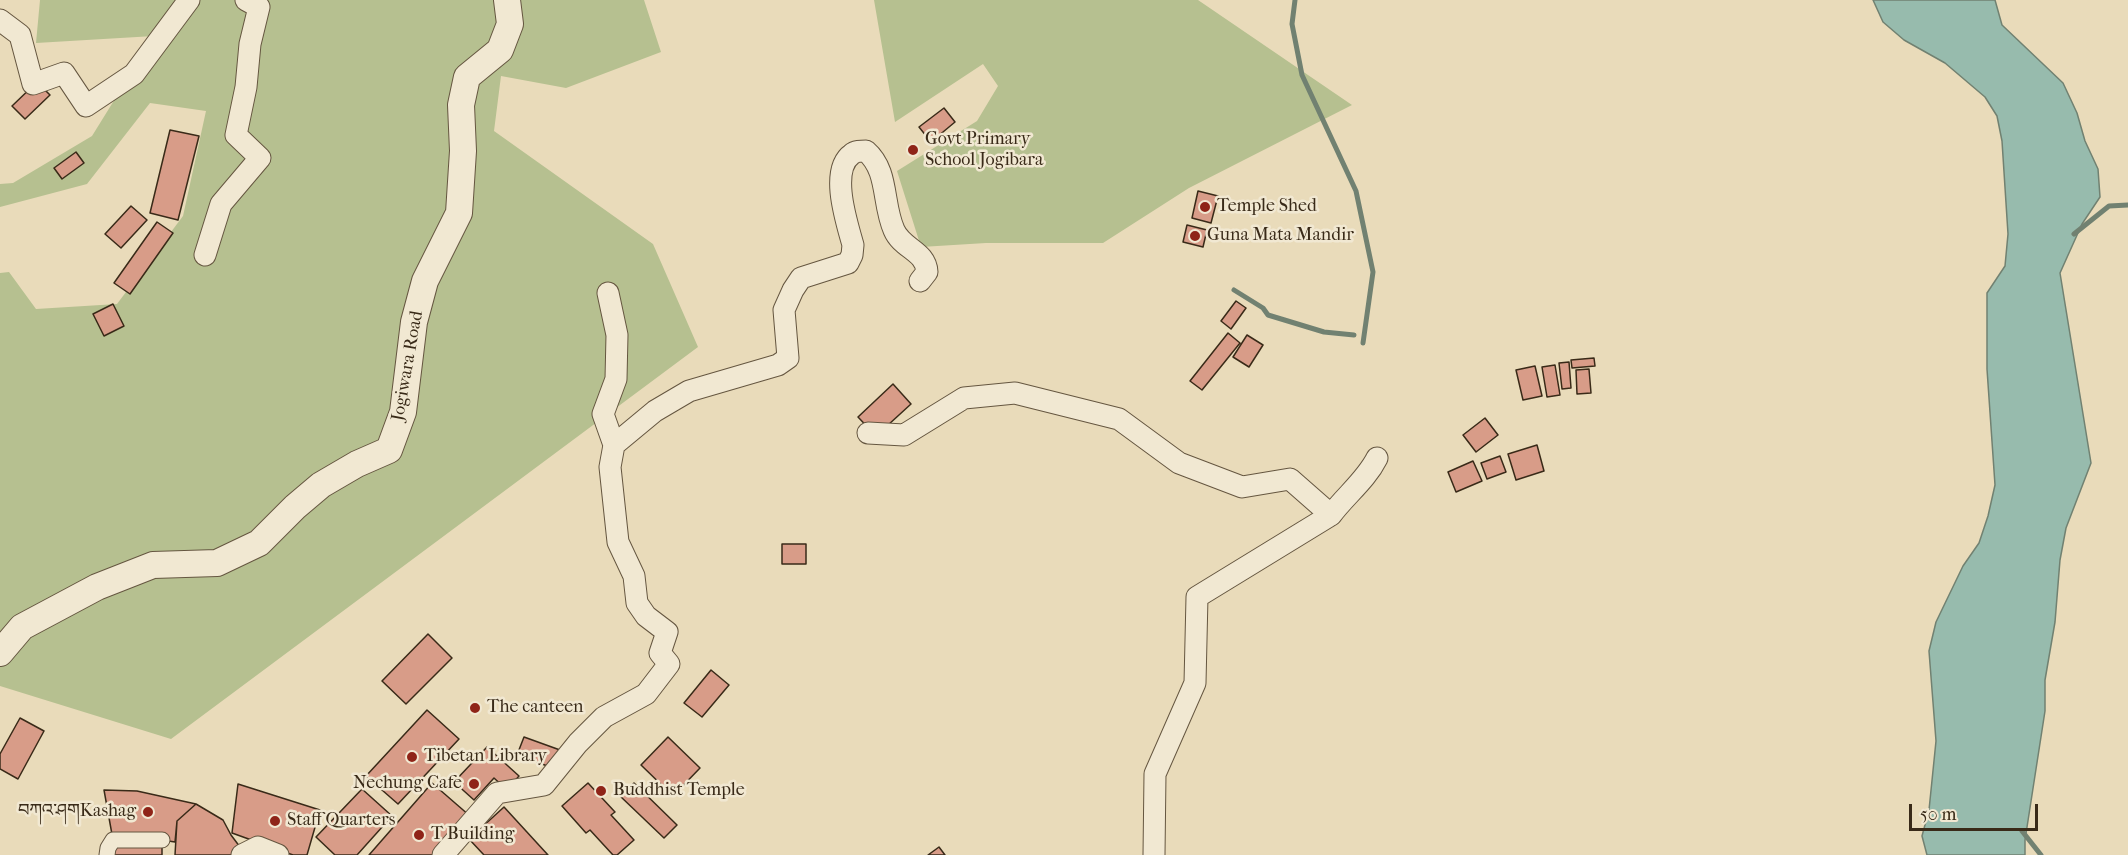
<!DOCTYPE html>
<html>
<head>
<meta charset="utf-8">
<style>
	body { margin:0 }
	#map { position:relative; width:2128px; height:855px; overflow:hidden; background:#e9dbba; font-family:"IM FELL French Canon",serif }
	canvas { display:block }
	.scale { position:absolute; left:1909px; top:804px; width:129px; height:27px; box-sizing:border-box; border:3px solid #392a18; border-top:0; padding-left:8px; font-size:18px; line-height:21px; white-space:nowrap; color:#392a18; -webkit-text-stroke:4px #f1e8d2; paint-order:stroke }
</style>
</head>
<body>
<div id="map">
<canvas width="2128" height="855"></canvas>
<div class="scale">50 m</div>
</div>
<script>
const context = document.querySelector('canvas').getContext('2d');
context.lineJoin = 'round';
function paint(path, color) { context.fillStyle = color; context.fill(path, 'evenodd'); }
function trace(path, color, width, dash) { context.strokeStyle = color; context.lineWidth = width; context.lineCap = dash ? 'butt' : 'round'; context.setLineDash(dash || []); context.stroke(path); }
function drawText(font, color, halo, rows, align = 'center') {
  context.font = font + ' "IM FELL French Canon","Noto Serif Tibetan",serif'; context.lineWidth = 5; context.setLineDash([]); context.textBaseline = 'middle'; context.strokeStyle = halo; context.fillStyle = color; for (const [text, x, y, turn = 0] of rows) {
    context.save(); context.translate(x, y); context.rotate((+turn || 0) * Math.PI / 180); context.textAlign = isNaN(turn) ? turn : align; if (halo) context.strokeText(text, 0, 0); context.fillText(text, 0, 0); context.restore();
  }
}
paint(new Path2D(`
	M 40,0 L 644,0 L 661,52 L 566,88 L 501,76 L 494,131 L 653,244 L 698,347 L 171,739 L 0,686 L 0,273 L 9,272 L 36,309 L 117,304 L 183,216 L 206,111 L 150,103 L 87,184 L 0,207 L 0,184 L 13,183 L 92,136 L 154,36 L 36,43 Z
	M 874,0 L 1198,0 L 1352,105 L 1189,188 L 1103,243 L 986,243 L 921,247 L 897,171 L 977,121 L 998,86 L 983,64 L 895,122 Z`), '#b6c090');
const water = new Path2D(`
	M 1873,0 L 1995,0 L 2002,25 L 2063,83 L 2077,113 L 2085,141 L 2098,169 L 2100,197 L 2082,224 L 2060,273 L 2091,463 L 2066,528 L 2060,560 L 2055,622 L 2045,680 L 2045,711 L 2025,840 L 2025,855 L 1927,855 L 1922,836 L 1929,810 L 1936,741 L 1929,651 L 1936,622 L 1963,566 L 1979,543 L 1988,516 L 1995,485 L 1987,369 L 1987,293 L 2005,266 L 2008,234 L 2002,141 L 1997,116 L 1985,97 L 1945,63 L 1904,40 L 1883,22 Z`);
paint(water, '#97bbad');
trace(water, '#718171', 1.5);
trace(new Path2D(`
	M 1295,0 L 1292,24 L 1302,75 L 1356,191 L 1373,272 L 1363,343
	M 2074,234 L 2109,206 L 2128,205
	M 1234,290 L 1263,308 L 1268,315 L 1324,332 L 1354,335
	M 2022,831 L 2041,855`), '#718171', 5);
const building = new Path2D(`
	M 37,82 L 50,95 L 25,119 L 12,106 Z
	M 944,108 L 955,122 L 931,142 L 919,127 Z
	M 170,130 L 199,136 L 178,220 L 150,213 Z
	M 76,152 L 84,163 L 62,179 L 54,168 Z
	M 1198,191 L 1218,196 L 1211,223 L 1192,218 Z
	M 131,206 L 147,220 L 121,248 L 105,234 Z
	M 157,222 L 173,233 L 130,294 L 114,283 Z
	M 1187,225 L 1207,230 L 1203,247 L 1183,242 Z
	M 1236,301 L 1246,308 L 1231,329 L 1221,321 Z
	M 113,304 L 124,326 L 104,336 L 93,314 Z
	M 1228,333 L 1240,343 L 1202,390 L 1190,381 Z
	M 1247,335 L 1263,345 L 1249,367 L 1233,357 Z
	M 1594,358 L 1595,366 L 1572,368 L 1571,360 Z
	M 1569,362 L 1571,388 L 1562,389 L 1559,363 Z
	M 1555,365 L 1560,395 L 1547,397 L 1542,367 Z
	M 1535,366 L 1542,396 L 1523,400 L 1516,370 Z
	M 1589,369 L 1591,393 L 1577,394 L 1576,370 Z
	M 893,384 L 911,404 L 876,436 L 858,417 Z
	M 1485,418 L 1498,435 L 1476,452 L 1463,435 Z
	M 1537,445 L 1544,471 L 1516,480 L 1508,454 Z
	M 1500,456 L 1506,472 L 1487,479 L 1481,463 Z
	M 1473,461 L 1482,481 L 1456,492 L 1448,472 Z
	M 782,544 L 806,544 L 806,564 L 782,564 Z
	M 428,634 L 452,658 L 406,704 L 382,681 Z
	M 711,670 L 729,685 L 702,717 L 684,703 Z
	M 427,710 L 459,739 L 398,804 L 366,776 Z
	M 20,718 L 44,731 L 18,779 L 0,769 L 0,754 Z
	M 524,737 L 560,750 L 553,768 L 517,755 Z
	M 668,737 L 700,768 L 673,796 L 641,765 Z
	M 487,747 L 519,776 L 507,790 L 494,778 L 474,800 L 454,782 Z
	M 432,783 L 470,816 L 435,855 L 369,855 Z
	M 588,783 L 615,812 L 611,815 L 634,840 L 617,855 L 613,855 L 590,830 L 586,833 L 562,806 Z
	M 634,783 L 677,825 L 664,838 L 620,796 Z
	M 238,784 L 320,810 L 307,855 L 293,855 L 232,833 Z
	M 362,789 L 392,816 L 357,855 L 335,855 L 316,837 Z
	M 104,790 L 137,791 L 196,804 L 177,821 L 175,842 L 162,840 L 113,840 Z
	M 196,804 L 223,820 L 231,835 L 243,851 L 235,855 L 175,855 L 177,821 Z
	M 504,807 L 548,855 L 484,855 L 469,839 Z
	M 113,840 L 162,840 L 162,855 L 112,855 Z
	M 939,847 L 945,855 L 928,855 Z`);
paint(building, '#d89c88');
trace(building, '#392a18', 1.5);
const pedestrian = new Path2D(`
	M 107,855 L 108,848 L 113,840 L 162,840`);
const minor = new Path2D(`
	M 0,20 L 20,35 L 33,84 L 64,73 L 86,106 L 134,74 L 189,0
	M 205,255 L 221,204 L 260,158 L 236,135 L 246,87 L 250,44 L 259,7 L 246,0
	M 868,433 L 904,435 L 964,398 L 1015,393 L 1119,419 L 1179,463 L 1242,487 L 1290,479 L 1331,515
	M 614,445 L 655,411 L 689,391 L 778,365 L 788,358 L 784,310 L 793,290 L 801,278 L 848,263 L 852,255 L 853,245 C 847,223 829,170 852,154 C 855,151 861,151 866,151 C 889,171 882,203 894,230 C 902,249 926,251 927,272 L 920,281
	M 242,855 L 258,847 L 278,855
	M 443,855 L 497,793 L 544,785 L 578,743 L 604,717 L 646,694 L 669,664 L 660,653 L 667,632 L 646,616 L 637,603 L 634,576 L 618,542 L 610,467 L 614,445 L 603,414 L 616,379 L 617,335 L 608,293
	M 1154,855 L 1155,774 L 1195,683 L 1197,597 L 1331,515 C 1346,495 1366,480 1377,458`);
const tertiary = new Path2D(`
	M 0,653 L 22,627 L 97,587 L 153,565 L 217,563 L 259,543 L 295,507 L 321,485 L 357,464 L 389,450 L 403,412 L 414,322 L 425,281 L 459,213 L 463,151 L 461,105 L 467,77 L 500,50 L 510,24 L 507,0`);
trace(pedestrian, '#655640', 17);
trace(minor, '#655640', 23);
trace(tertiary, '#655640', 28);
trace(pedestrian, '#f1e8d2', 15);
trace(minor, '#f1e8d2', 21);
trace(tertiary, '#f1e8d2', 26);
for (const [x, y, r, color] of [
	[913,150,6,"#8f2418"],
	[1205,207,6,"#8f2418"],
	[1195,236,6,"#8f2418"],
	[475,708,6,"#8f2418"],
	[412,757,6,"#8f2418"],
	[474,784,6,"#8f2418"],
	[601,791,6,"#8f2418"],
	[148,812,6,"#8f2418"],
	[275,821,6,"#8f2418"],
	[419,835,6,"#8f2418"]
]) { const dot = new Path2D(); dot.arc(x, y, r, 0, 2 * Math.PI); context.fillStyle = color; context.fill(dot); trace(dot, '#f1e8d2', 2); }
drawText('18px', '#392a18', '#f1e8d2', [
	["Govt Primary",925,140],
	["School Jogibara",925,161],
	["Temple Shed",1217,207],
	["Guna Mata Mandir",1207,236],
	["The canteen",487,708],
	["Tibetan Library",424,757],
	["Nechung Cafe",462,784,"right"],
	["Buddhist Temple",613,791],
	["བཀའ་ཤགKashag",136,812,"right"],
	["Staff Quarters",287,821],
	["T Building",431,835]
], 'left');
drawText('18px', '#392a18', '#f1e8d2', [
	["Jogiwara Road",408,366,-80]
]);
</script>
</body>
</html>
